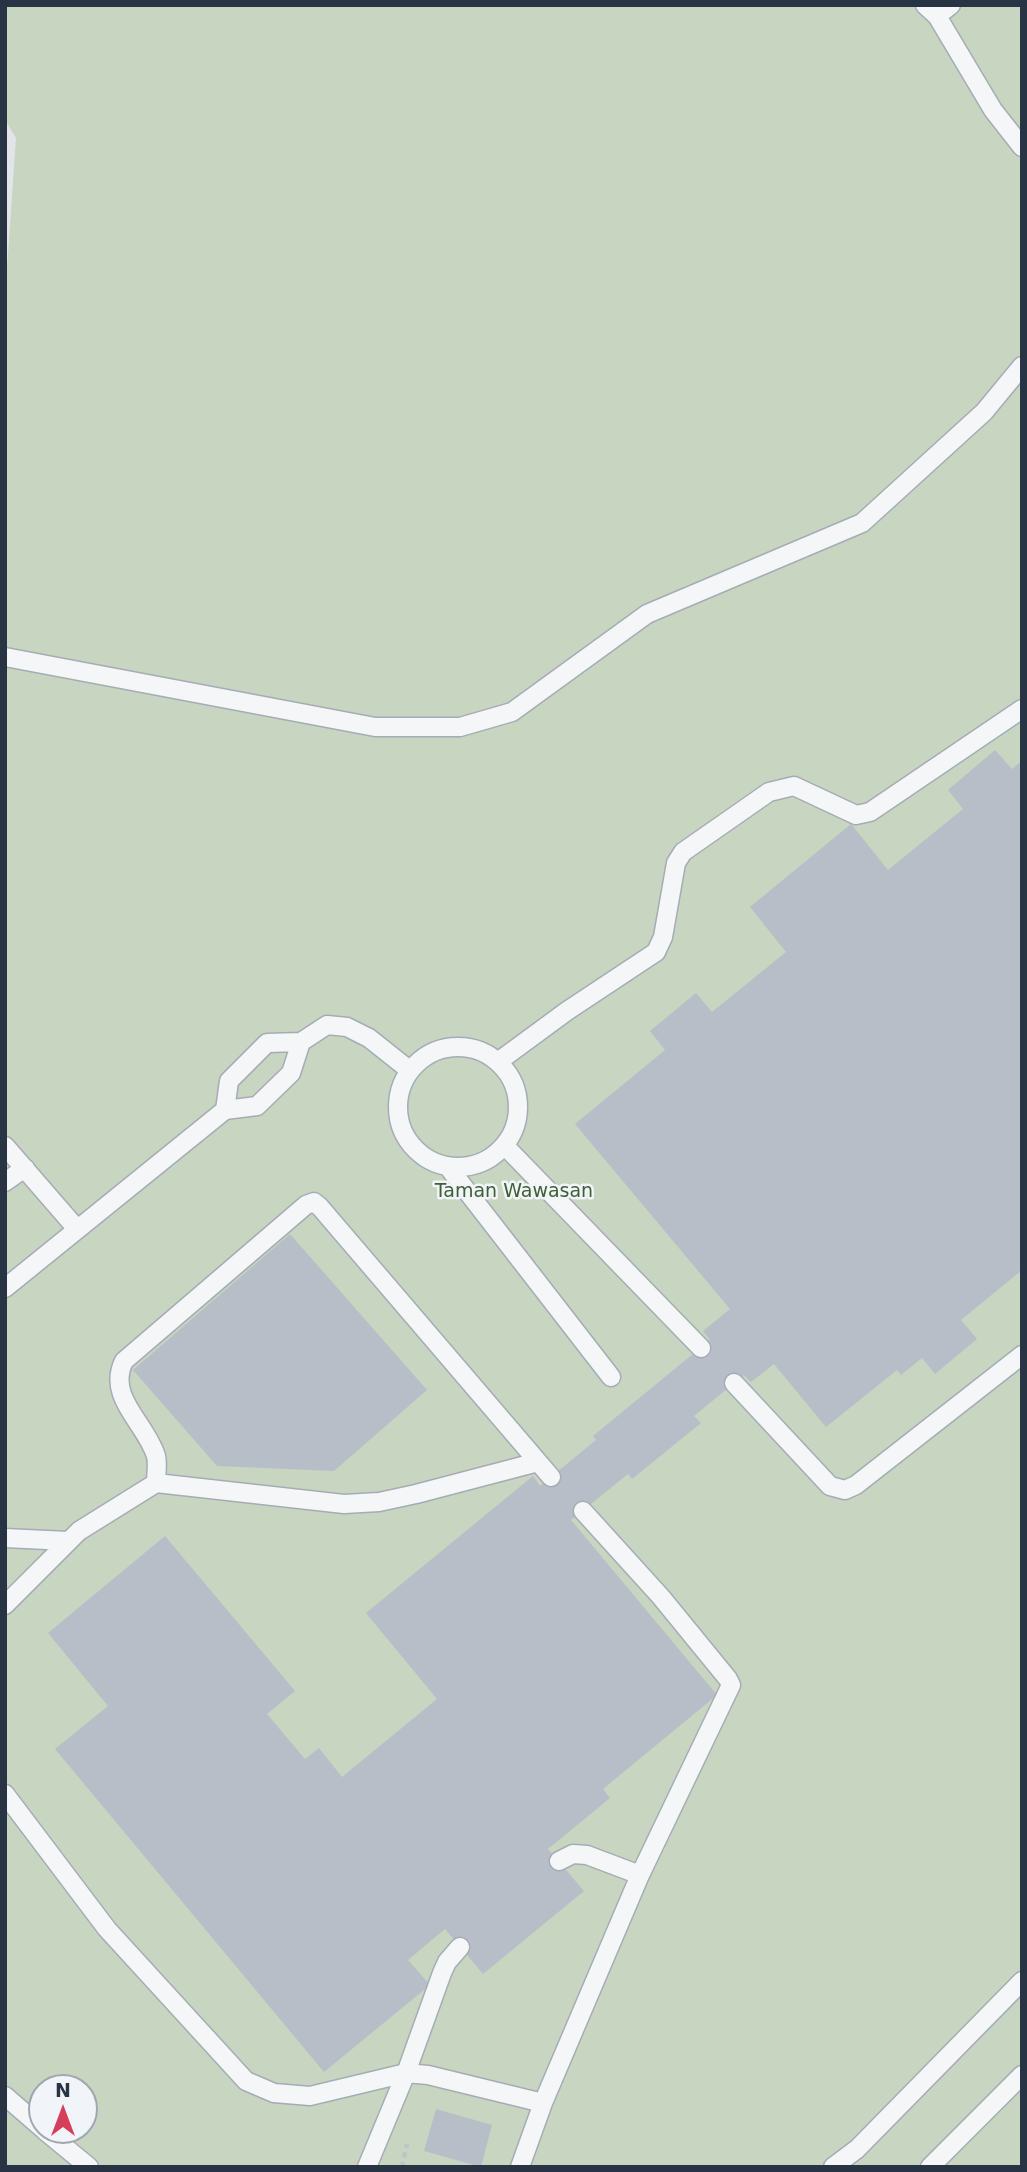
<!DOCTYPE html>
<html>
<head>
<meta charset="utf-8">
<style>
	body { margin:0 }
	#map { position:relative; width:1027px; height:2172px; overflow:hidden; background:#e1e5ea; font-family:"DejaVu Sans",sans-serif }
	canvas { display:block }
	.frame { position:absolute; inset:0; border:7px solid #283343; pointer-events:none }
	.north { position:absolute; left:28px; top:2074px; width:70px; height:70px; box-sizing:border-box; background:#f1f4f8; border:2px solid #a1a7b0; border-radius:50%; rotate:0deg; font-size:19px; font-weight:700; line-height:28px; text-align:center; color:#283343 }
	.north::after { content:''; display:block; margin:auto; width:24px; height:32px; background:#d63f5a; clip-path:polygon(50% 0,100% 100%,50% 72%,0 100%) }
</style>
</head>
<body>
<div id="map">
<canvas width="1027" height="2172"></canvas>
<div class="frame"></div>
<div class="north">N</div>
</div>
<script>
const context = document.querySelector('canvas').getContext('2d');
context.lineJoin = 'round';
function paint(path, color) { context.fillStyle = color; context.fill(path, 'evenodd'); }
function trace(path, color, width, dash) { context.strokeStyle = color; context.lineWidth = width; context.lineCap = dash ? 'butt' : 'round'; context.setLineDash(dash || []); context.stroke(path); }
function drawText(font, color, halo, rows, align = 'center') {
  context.font = font + ' "DejaVu Sans",sans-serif'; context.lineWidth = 5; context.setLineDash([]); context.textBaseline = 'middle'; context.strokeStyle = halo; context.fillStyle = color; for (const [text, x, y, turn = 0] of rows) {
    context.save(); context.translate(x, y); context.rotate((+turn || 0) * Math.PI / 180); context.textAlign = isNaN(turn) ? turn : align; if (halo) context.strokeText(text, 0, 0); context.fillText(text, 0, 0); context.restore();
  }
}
paint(new Path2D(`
	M 5,5 L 1022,5 L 1022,2167 L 5,2167 L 5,297 L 16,138 L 5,120 ZM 42,2088 L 84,2088 L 84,2130 L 42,2130 Z`), '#c7d5c1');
paint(new Path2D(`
	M 995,750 L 1012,769 L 1022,761 L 1022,1270 L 961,1320 L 977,1339 L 935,1374 L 922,1358 L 901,1375 L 897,1370 L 826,1427 L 774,1364 L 751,1382 L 744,1375 L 694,1416 L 701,1423 L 632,1479 L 628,1474 L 571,1520 L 717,1695 L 603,1789 L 610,1798 L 548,1849 L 584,1891 L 483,1974 L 445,1929 L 408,1960 L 430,1985 L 324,2072 L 55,1749 L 108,1706 L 48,1633 L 165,1536 L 295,1691 L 267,1714 L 305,1759 L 319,1748 L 342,1777 L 437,1699 L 366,1613 L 533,1476 L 540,1486 L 596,1440 L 593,1436 L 710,1340 L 703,1331 L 730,1309 L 575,1124 L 665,1050 L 650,1031 L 696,993 L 712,1012 L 786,952 L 750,907 L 851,824 L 888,870 L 963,809 L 948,790 Z
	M 290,1234 L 427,1390 L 334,1471 L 217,1466 L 133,1370 Z
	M 436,2109 L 492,2125 L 481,2167 L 424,2151 Z`), '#b8bec8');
const lane = new Path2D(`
	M 925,5 L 937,16 L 993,110 L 1022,147
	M 937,16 L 951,5
	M 5,657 L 375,727 L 460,727 L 512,712 L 647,614 L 862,523 L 984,412 L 1022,366
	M398 1107a60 60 0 1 1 120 0a60 60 0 1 1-120 0Z
	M 499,1061 L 567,1011 L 656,952 L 663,937 L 676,863 L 683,852 L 769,792 L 794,786 L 856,815 L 870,812 L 1022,709
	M 225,1110 L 229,1081 L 267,1043 L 301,1042 L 327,1025 L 347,1027 L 369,1038 L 408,1069
	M 5,1146 L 77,1229
	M 505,1146 L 701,1348
	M 449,1168 L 611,1377
	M 5,1182 L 25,1168
	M 5,1288 L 225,1110 L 257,1106 L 291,1073 L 301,1042
	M 734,1383 L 830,1486 L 845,1490 L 856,1485 L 1022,1355
	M 156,1483 L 344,1504 L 379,1502 L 416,1494 L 538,1462
	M 5,1538 L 68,1541
	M 5,1605 L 79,1531 L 156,1483 C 156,1475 158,1464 156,1456 C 146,1423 106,1397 124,1361 L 306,1205 L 314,1202 L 320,1207 L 551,1477
	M 5,1794 L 107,1929 L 246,2081 L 274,2093 L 310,2096 L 406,2073 L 367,2167
	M 559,1861 L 573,1854 L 587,1855 L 640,1875
	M 460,1947 L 447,1962 L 442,1973 L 406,2073 L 428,2075 L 543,2103
	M 5,2096 L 42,2128
	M 44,2130 L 89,2167
	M 520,2167 L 543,2103 L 640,1875 L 731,1685 L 728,1679 L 661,1597 L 583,1511
	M 833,2167 L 857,2149 L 1022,1981
	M 930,2167 L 1022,2075`);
trace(lane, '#a6acb5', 21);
trace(new Path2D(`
	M 402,2167 L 407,2144`), '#bfc3c9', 4.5, [5, 5]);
trace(lane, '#f4f6f8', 18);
drawText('19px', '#3e6035', '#f1f4f8', [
	["Taman Wawasan",514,1192]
]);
</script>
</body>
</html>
